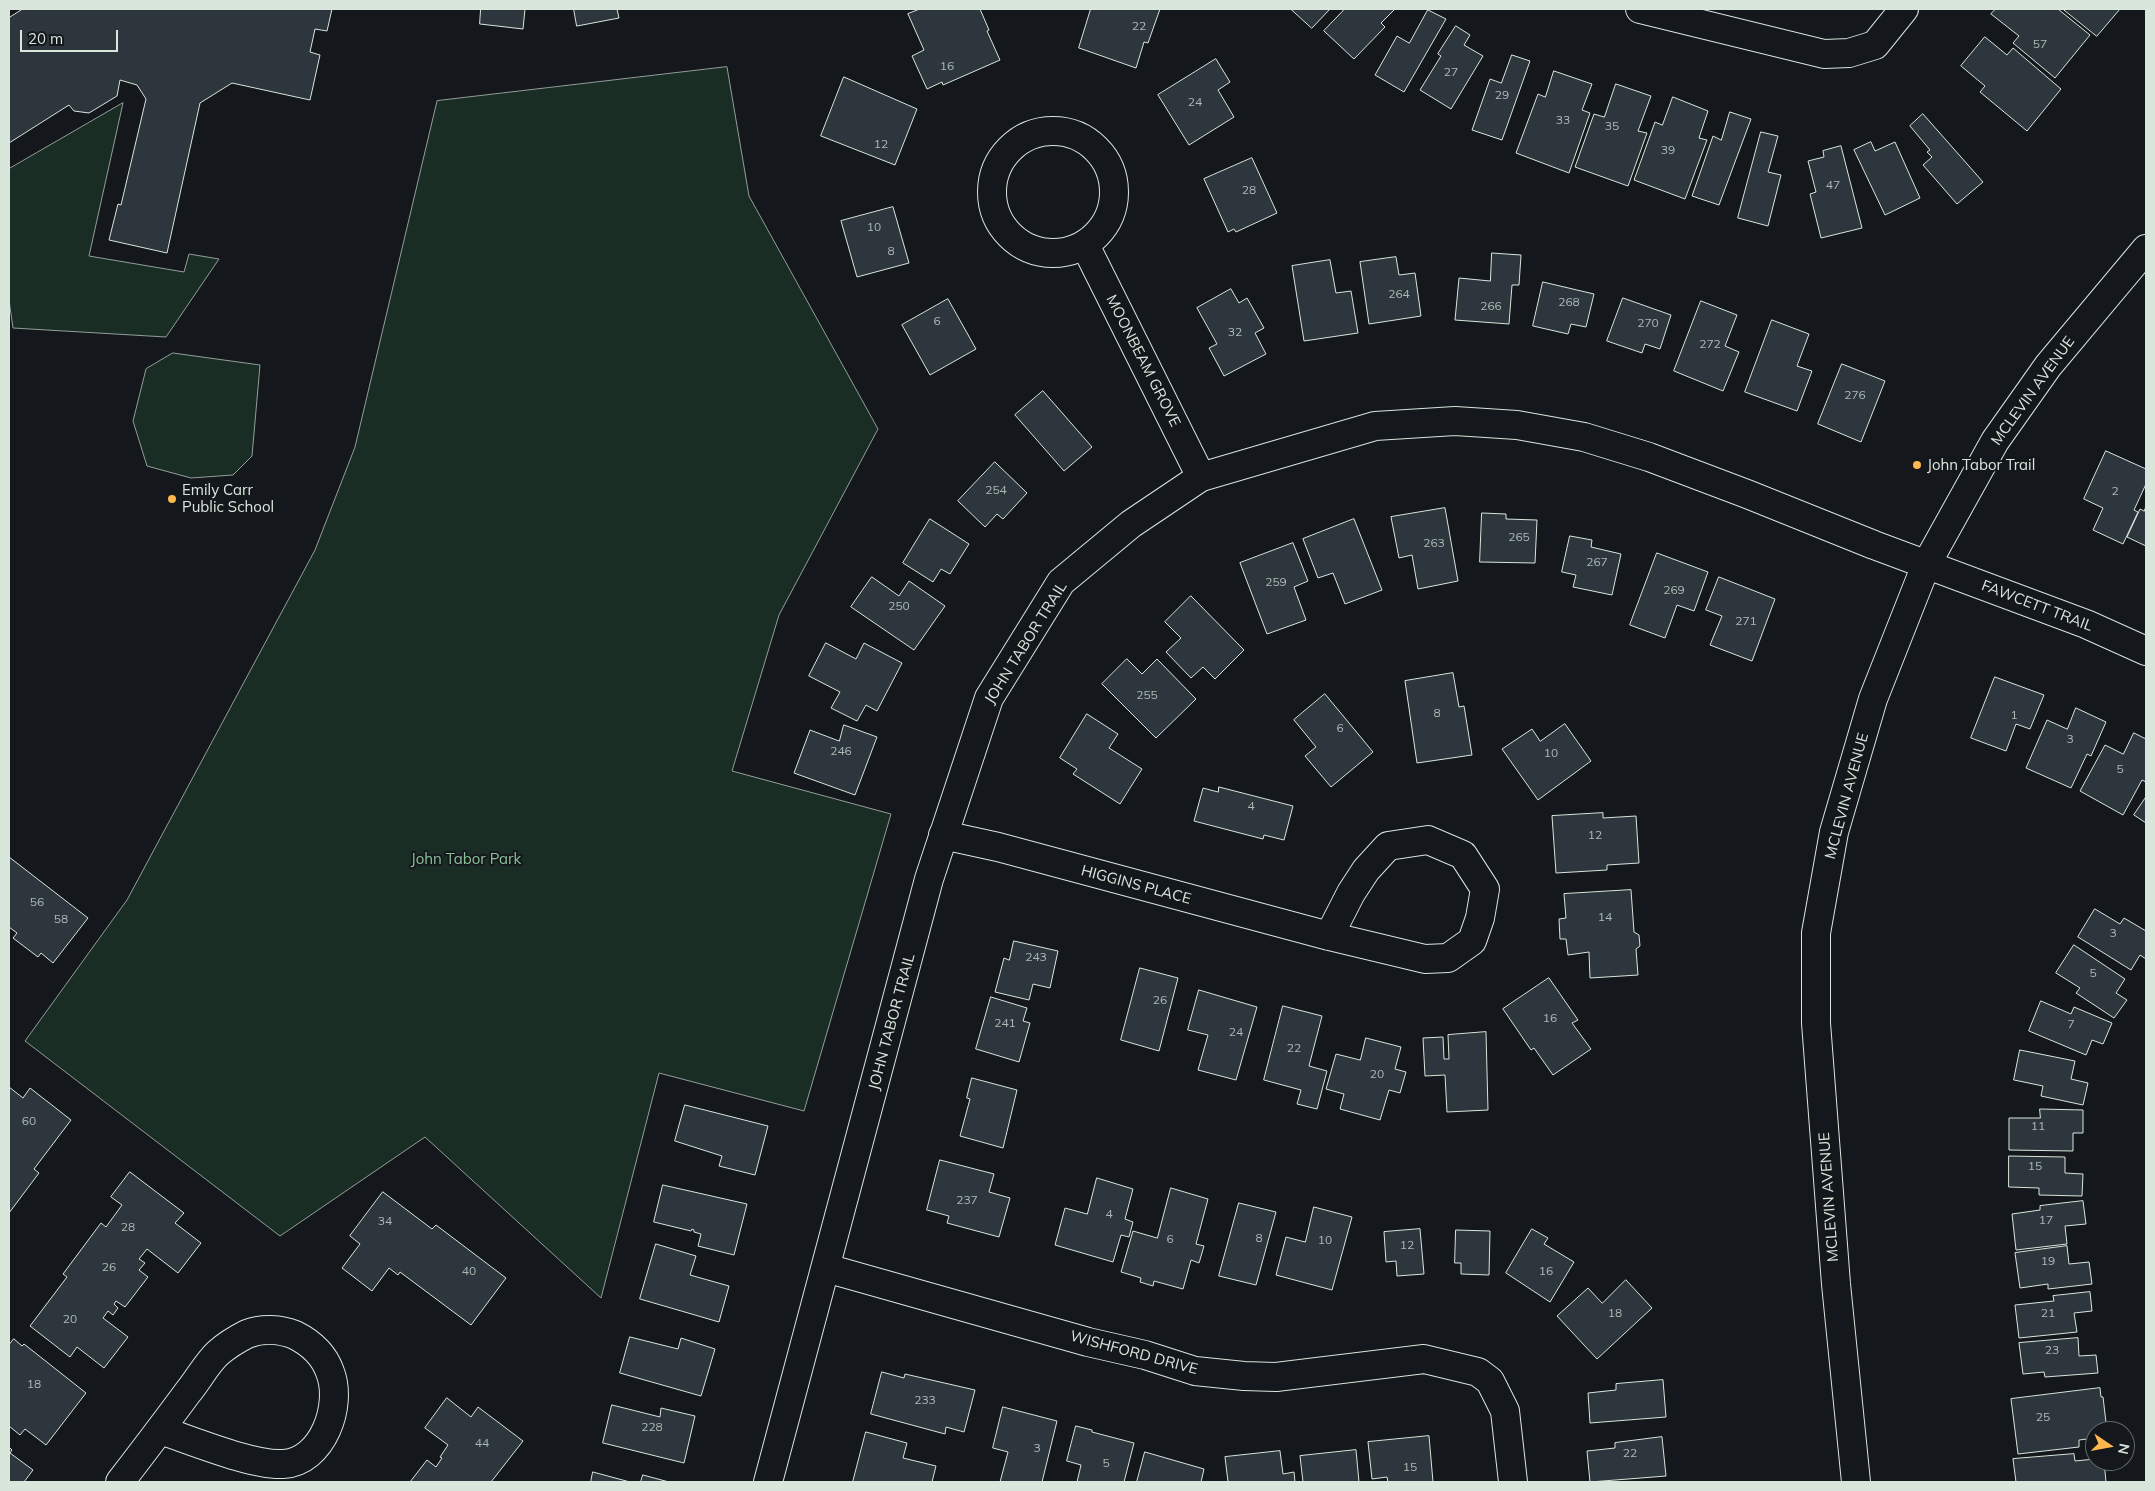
<!DOCTYPE html>
<html>
<head>
<meta charset="utf-8">
<style>
	body { margin:0 }
	#map { position:relative; width:2155px; height:1491px; overflow:hidden; background:#14181c; font-family:Mulish,sans-serif }
	canvas { display:block }
	.frame { position:absolute; inset:0; border:10px solid #d8e6dc; pointer-events:none }
	.north { position:absolute; left:2085px; top:1421px; width:50px; height:50px; box-sizing:border-box; background:#14181c; border:1px solid #626a69; border-radius:50%; rotate:102deg; font-size:14px; font-weight:700; line-height:20px; text-align:center; color:#d8e6dc }
	.north::after { content:''; display:block; margin:auto; width:18px; height:22px; background:#ffb74d; clip-path:polygon(50% 0,100% 100%,50% 72%,0 100%) }
	.scale { position:absolute; left:20px; top:30px; width:98px; height:22px; box-sizing:border-box; border:2px solid #d8e6dc; border-top:0; padding-left:6px; font-size:15px; line-height:18px; white-space:nowrap; color:#d8e6dc; -webkit-text-stroke:4px #14181c; paint-order:stroke }
</style>
</head>
<body>
<div id="map">
<canvas width="2155" height="1491"></canvas>
<div class="frame"></div>
<div class="north">N</div>
<div class="scale">20 m</div>
</div>
<script>
const context = document.querySelector('canvas').getContext('2d');
context.lineJoin = 'round';
function paint(path, color) { context.fillStyle = color; context.fill(path, 'evenodd'); }
function trace(path, color, width, dash) { context.strokeStyle = color; context.lineWidth = width; context.lineCap = dash ? 'butt' : 'round'; context.setLineDash(dash || []); context.stroke(path); }
function drawText(font, color, halo, rows, align = 'center') {
  context.font = font + ' Mulish,sans-serif'; context.lineWidth = 4; context.setLineDash([]); context.textBaseline = 'middle'; context.strokeStyle = halo; context.fillStyle = color; for (const [text, x, y, turn = 0] of rows) {
    context.save(); context.translate(x, y); context.rotate((+turn || 0) * Math.PI / 180); context.textAlign = isNaN(turn) ? turn : align; if (halo) context.strokeText(text, 0, 0); context.fillText(text, 0, 0); context.restore();
  }
}
const green = new Path2D(`
	M 727,67 L 749,196 L 878,429 L 779,615 L 732,771 L 891,814 L 804,1111 L 659,1073 L 601,1298 L 425,1137 L 280,1236 L 25,1041 L 127,900 L 315,550 L 355,447 L 437,101 Z
	M 123,103 L 89,256 L 184,272 L 189,254 L 219,259 L 166,337 L 13,328 L 9,300 L 9,169 Z
	M 173,353 L 260,365 L 252,456 L 233,475 L 191,478 L 147,466 L 133,421 L 146,369 Z`);
paint(green, '#1a2d24');
trace(green, '#939e99', 1);
const building = new Path2D(`
	M 23,9 L 332,9 L 327,31 L 315,29 L 310,52 L 320,55 L 310,100 L 232,83 L 200,103 L 167,253 L 109,240 L 118,204 L 121,205 L 146,99 L 137,85 L 120,80 L 117,96 L 89,113 L 74,111 L 69,105 L 9,143 L 9,18 Z
	M 481,9 L 525,9 L 523,29 L 480,24 Z
	M 574,9 L 617,9 L 619,18 L 577,26 Z
	M 920,9 L 980,9 L 989,30 L 987,31 L 1000,60 L 943,85 L 942,82 L 927,89 L 912,56 L 924,50 L 908,14 Z
	M 1091,9 L 1160,9 L 1148,43 L 1144,42 L 1136,68 L 1079,48 Z
	M 1291,9 L 1330,9 L 1312,28 Z
	M 1345,9 L 1395,9 L 1381,23 L 1385,27 L 1354,59 L 1324,31 Z
	M 1996,9 L 2058,9 L 2090,35 L 2055,78 L 2013,43 L 2019,36 L 1991,14 Z
	M 2063,9 L 2120,9 L 2097,36 Z
	M 1428,10 L 1446,19 L 1404,92 L 1375,75 L 1397,36 L 1409,43 Z
	M 1456,26 L 1470,35 L 1464,45 L 1483,56 L 1451,109 L 1420,90 L 1441,56 L 1438,54 Z
	M 1985,37 L 2007,55 L 2013,48 L 2061,89 L 2027,131 L 1980,92 L 1985,86 L 1961,66 Z
	M 1512,55 L 1530,61 L 1502,140 L 1472,130 L 1490,79 L 1501,83 Z
	M 1216,59 L 1230,82 L 1218,90 L 1234,117 L 1189,145 L 1158,95 Z
	M 1554,71 L 1592,84 L 1582,110 L 1590,113 L 1569,173 L 1516,153 L 1538,94 L 1545,97 Z
	M 844,77 L 917,109 L 895,165 L 821,136 Z
	M 1616,84 L 1651,96 L 1638,131 L 1647,133 L 1628,186 L 1575,167 L 1594,114 L 1604,117 Z
	M 1673,97 L 1708,111 L 1699,138 L 1707,140 L 1685,199 L 1634,180 L 1655,122 L 1662,125 Z
	M 1730,112 L 1751,119 L 1719,205 L 1692,196 L 1713,136 L 1721,140 Z
	M 1923,114 L 1983,182 L 1957,204 L 1923,165 L 1932,157 L 1927,152 L 1930,150 L 1910,126 Z
	M 1761,132 L 1778,136 L 1768,172 L 1781,175 L 1768,226 L 1738,218 Z
	M 1871,142 L 1875,151 L 1895,142 L 1920,198 L 1885,215 L 1854,150 Z
	M 1841,146 L 1862,228 L 1821,238 L 1810,194 L 1816,192 L 1808,161 L 1824,157 L 1823,151 Z
	M 1252,158 L 1277,213 L 1236,232 L 1234,229 L 1228,232 L 1204,179 Z
	M 893,207 L 909,263 L 857,277 L 841,221 Z
	M 1492,253 L 1521,255 L 1519,285 L 1512,285 L 1509,324 L 1455,320 L 1459,278 L 1490,281 Z
	M 1396,257 L 1399,275 L 1415,273 L 1421,316 L 1369,324 L 1360,262 Z
	M 1330,260 L 1336,293 L 1351,291 L 1358,333 L 1304,341 L 1292,266 Z
	M 1543,282 L 1594,294 L 1586,327 L 1571,324 L 1568,334 L 1533,326 Z
	M 1231,289 L 1239,303 L 1247,298 L 1264,328 L 1255,333 L 1266,354 L 1224,376 L 1209,348 L 1217,344 L 1197,308 Z
	M 1623,298 L 1671,315 L 1660,349 L 1645,344 L 1642,353 L 1607,341 Z
	M 948,299 L 976,349 L 930,375 L 902,325 Z
	M 1701,301 L 1737,315 L 1725,346 L 1739,352 L 1723,391 L 1674,371 Z
	M 1772,320 L 1809,334 L 1797,366 L 1812,371 L 1797,411 L 1745,392 Z
	M 1842,364 L 1885,381 L 1861,442 L 1818,424 Z
	M 1043,391 L 1092,447 L 1064,471 L 1015,415 Z
	M 2106,451 L 2146,469 L 2146,484 L 2134,510 L 2138,512 L 2123,544 L 2093,530 L 2103,508 L 2084,499 Z
	M 995,462 L 1027,493 L 1003,519 L 997,514 L 985,527 L 958,501 Z
	M 2146,506 L 2146,546 L 2127,537 L 2140,509 L 2144,511 Z
	M 1445,508 L 1458,581 L 1418,589 L 1412,555 L 1399,558 L 1391,517 Z
	M 1482,513 L 1506,514 L 1506,519 L 1537,520 L 1535,563 L 1480,562 Z
	M 930,519 L 969,544 L 950,574 L 941,569 L 933,582 L 903,563 Z
	M 1354,519 L 1382,590 L 1345,604 L 1333,573 L 1318,578 L 1303,539 Z
	M 1570,536 L 1592,540 L 1591,547 L 1621,554 L 1612,595 L 1573,587 L 1576,575 L 1562,572 Z
	M 1293,543 L 1308,581 L 1294,587 L 1306,620 L 1267,634 L 1240,563 Z
	M 1657,553 L 1708,572 L 1694,611 L 1677,605 L 1665,638 L 1630,625 Z
	M 872,577 L 899,596 L 909,581 L 945,606 L 914,650 L 851,607 Z
	M 1719,577 L 1775,599 L 1752,661 L 1710,645 L 1722,616 L 1706,610 Z
	M 1191,596 L 1244,650 L 1215,679 L 1203,667 L 1191,678 L 1166,652 L 1181,638 L 1165,622 Z
	M 826,643 L 856,659 L 864,643 L 902,663 L 877,711 L 866,705 L 857,721 L 831,708 L 840,692 L 809,676 Z
	M 1127,659 L 1142,674 L 1157,659 L 1196,699 L 1156,738 L 1102,684 Z
	M 1453,673 L 1459,707 L 1464,706 L 1472,755 L 1417,763 L 1405,681 Z
	M 1995,677 L 2044,695 L 2030,729 L 2016,724 L 2006,751 L 1971,738 Z
	M 1325,694 L 1373,752 L 1331,787 L 1305,756 L 1316,747 L 1294,720 Z
	M 2076,708 L 2106,722 L 2091,756 L 2087,754 L 2071,788 L 2026,768 L 2047,720 L 2067,729 Z
	M 1087,714 L 1118,734 L 1109,748 L 1142,769 L 1120,804 L 1073,774 L 1077,769 L 1060,758 Z
	M 1565,724 L 1591,761 L 1538,800 L 1502,749 L 1532,729 L 1540,741 Z
	M 844,725 L 877,737 L 855,795 L 794,773 L 810,730 L 839,741 Z
	M 2134,733 L 2146,739 L 2146,782 L 2142,780 L 2123,815 L 2080,791 L 2105,745 L 2123,754 Z
	M 1219,787 L 1293,806 L 1284,840 L 1264,835 L 1263,839 L 1194,821 L 1203,788 L 1218,792 Z
	M 2146,797 L 2146,823 L 2134,815 Z
	M 1603,813 L 1603,818 L 1636,816 L 1639,863 L 1607,865 L 1607,870 L 1556,873 L 1552,816 Z
	M 9,857 L 88,918 L 53,963 L 41,953 L 38,957 L 13,938 L 17,933 L 9,927 Z
	M 1631,890 L 1634,932 L 1639,935 L 1640,946 L 1636,949 L 1638,975 L 1590,978 L 1589,952 L 1568,955 L 1566,939 L 1560,939 L 1559,919 L 1566,918 L 1564,894 Z
	M 2095,909 L 2120,924 L 2124,918 L 2146,931 L 2146,959 L 2140,955 L 2131,970 L 2078,937 Z
	M 1014,941 L 1058,951 L 1050,988 L 1033,984 L 1029,1000 L 995,992 L 1004,958 L 1009,960 Z
	M 2074,945 L 2125,979 L 2116,993 L 2127,1000 L 2114,1018 L 2076,993 L 2080,988 L 2056,973 Z
	M 1140,968 L 1178,978 L 1159,1051 L 1121,1040 Z
	M 1549,978 L 1578,1020 L 1572,1023 L 1591,1049 L 1553,1075 L 1534,1048 L 1531,1050 L 1503,1009 Z
	M 1199,990 L 1257,1007 L 1236,1080 L 1198,1070 L 1208,1035 L 1188,1030 Z
	M 991,997 L 1027,1008 L 1023,1021 L 1030,1023 L 1019,1062 L 976,1049 Z
	M 2041,1001 L 2071,1014 L 2074,1007 L 2112,1023 L 2103,1044 L 2092,1040 L 2086,1055 L 2029,1031 Z
	M 1283,1006 L 1322,1016 L 1309,1066 L 1327,1071 L 1317,1109 L 1297,1104 L 1301,1090 L 1264,1080 Z
	M 1486,1032 L 1488,1110 L 1447,1112 L 1445,1075 L 1425,1076 L 1423,1038 L 1443,1037 L 1444,1059 L 1449,1059 L 1448,1035 Z
	M 1366,1038 L 1401,1047 L 1395,1069 L 1406,1072 L 1400,1093 L 1389,1090 L 1380,1120 L 1340,1109 L 1344,1094 L 1326,1089 L 1336,1054 L 1360,1060 Z
	M 2020,1050 L 2075,1061 L 2071,1079 L 2088,1083 L 2083,1105 L 2041,1096 L 2043,1086 L 2014,1080 Z
	M 972,1078 L 1017,1090 L 1003,1148 L 960,1136 L 970,1099 L 967,1098 Z
	M 9,1087 L 23,1098 L 30,1088 L 71,1120 L 34,1169 L 39,1173 L 9,1213 Z
	M 685,1105 L 768,1126 L 755,1175 L 719,1166 L 722,1156 L 675,1141 Z
	M 2040,1109 L 2083,1110 L 2083,1133 L 2073,1133 L 2073,1151 L 2009,1150 L 2009,1118 L 2040,1118 Z
	M 2009,1156 L 2065,1157 L 2065,1173 L 2083,1174 L 2082,1196 L 2039,1195 L 2039,1188 L 2009,1187 Z
	M 940,1160 L 994,1174 L 989,1192 L 1010,1198 L 999,1237 L 947,1223 L 949,1216 L 927,1210 Z
	M 130,1172 L 184,1213 L 175,1223 L 201,1243 L 178,1273 L 147,1249 L 139,1259 L 145,1263 L 139,1270 L 148,1277 L 125,1307 L 116,1301 L 114,1304 L 118,1308 L 113,1315 L 108,1311 L 103,1318 L 128,1337 L 104,1368 L 77,1347 L 70,1357 L 30,1326 L 67,1277 L 63,1274 L 101,1223 L 106,1227 L 122,1205 L 111,1197 Z
	M 1097,1178 L 1133,1189 L 1125,1219 L 1133,1222 L 1129,1237 L 1121,1235 L 1113,1262 L 1055,1245 L 1065,1208 L 1087,1214 Z
	M 663,1185 L 747,1204 L 734,1255 L 698,1246 L 701,1234 L 694,1232 L 694,1230 L 692,1229 L 691,1231 L 654,1222 Z
	M 1171,1188 L 1208,1199 L 1196,1244 L 1204,1246 L 1199,1263 L 1191,1260 L 1183,1289 L 1154,1281 L 1153,1286 L 1140,1282 L 1141,1278 L 1121,1272 L 1133,1231 L 1157,1238 Z
	M 383,1192 L 432,1229 L 436,1225 L 506,1278 L 471,1325 L 400,1272 L 398,1275 L 389,1268 L 372,1291 L 342,1268 L 360,1244 L 350,1236 Z
	M 2083,1201 L 2086,1224 L 2065,1226 L 2067,1244 L 2016,1250 L 2012,1214 L 2040,1210 L 2040,1206 Z
	M 1239,1203 L 1276,1212 L 1256,1285 L 1219,1276 Z
	M 1314,1207 L 1352,1217 L 1332,1290 L 1276,1275 L 1286,1237 L 1305,1242 Z
	M 1420,1229 L 1424,1274 L 1397,1276 L 1396,1261 L 1386,1262 L 1384,1232 Z
	M 1532,1229 L 1548,1238 L 1544,1244 L 1574,1262 L 1550,1302 L 1506,1273 Z
	M 1456,1230 L 1490,1231 L 1489,1275 L 1461,1274 L 1461,1263 L 1455,1263 Z
	M 656,1244 L 696,1256 L 690,1275 L 729,1286 L 719,1322 L 640,1299 Z
	M 2067,1246 L 2069,1264 L 2089,1262 L 2092,1284 L 2048,1289 L 2048,1284 L 2020,1288 L 2015,1253 Z
	M 1626,1280 L 1652,1308 L 1597,1359 L 1557,1316 L 1588,1288 L 1602,1303 Z
	M 2090,1292 L 2092,1311 L 2074,1313 L 2077,1332 L 2019,1338 L 2015,1305 L 2054,1301 L 2053,1296 Z
	M 630,1337 L 678,1349 L 681,1338 L 715,1349 L 701,1396 L 620,1373 Z
	M 2078,1338 L 2079,1356 L 2096,1355 L 2098,1373 L 2045,1377 L 2044,1372 L 2023,1374 L 2019,1343 Z
	M 14,1339 L 22,1346 L 24,1344 L 86,1393 L 46,1445 L 25,1429 L 20,1435 L 9,1426 L 9,1345 Z
	M 882,1372 L 904,1378 L 905,1374 L 975,1390 L 964,1432 L 946,1427 L 945,1434 L 871,1414 Z
	M 1663,1380 L 1666,1417 L 1590,1423 L 1588,1393 L 1616,1390 L 1616,1384 Z
	M 2100,1388 L 2101,1397 L 2103,1397 L 2107,1431 L 2095,1431 L 2095,1438 L 2079,1440 L 2079,1447 L 2018,1454 L 2011,1399 Z
	M 447,1398 L 471,1417 L 478,1407 L 523,1441 L 491,1482 L 410,1482 L 427,1460 L 436,1467 L 442,1458 L 440,1457 L 448,1445 L 425,1428 Z
	M 612,1405 L 660,1417 L 661,1408 L 695,1416 L 684,1463 L 603,1443 Z
	M 1003,1407 L 1057,1421 L 1042,1482 L 1000,1482 L 1008,1452 L 993,1448 Z
	M 1076,1426 L 1092,1430 L 1092,1432 L 1134,1443 L 1124,1482 L 1077,1482 L 1081,1465 L 1067,1461 Z
	M 866,1432 L 907,1443 L 903,1458 L 936,1466 L 932,1482 L 853,1482 Z
	M 1429,1436 L 1433,1482 L 1388,1482 L 1387,1477 L 1372,1479 L 1368,1442 Z
	M 1662,1437 L 1666,1476 L 1590,1482 L 1587,1451 L 1615,1448 L 1615,1443 Z
	M 9,1447 L 12,1450 L 10,1453 L 33,1470 L 24,1482 L 9,1482 Z
	M 1356,1450 L 1359,1482 L 1303,1482 L 1300,1456 Z
	M 1280,1451 L 1283,1474 L 1294,1472 L 1295,1482 L 1228,1482 L 1225,1457 Z
	M 1145,1452 L 1204,1469 L 1201,1482 L 1137,1482 Z
	M 2074,1454 L 2075,1461 L 2095,1459 L 2095,1461 L 2104,1461 L 2106,1482 L 2016,1482 L 2013,1459 Z
	M 593,1472 L 630,1482 L 632,1482 L 591,1482 Z
	M 643,1475 L 669,1482 L 671,1482 L 641,1482 Z`);
paint(building, '#2c363c');
trace(building, '#d8e6dc', 1);
const street = new Path2D(`
	M 1640,9 L 1824,54 L 1849,53 L 1875,45 L 1904,9
	M992 192a61 61 0 1 1 122 0a61 61 0 1 1-122 0Z
	M 1085,245 L 1201,477
	M 943,835 L 998,847 L 1329,936 L 1425,959 L 1448,958 L 1472,941 L 1480,918 L 1485,889 L 1463,855 L 1428,840 L 1388,846 L 1366,870 L 1351,893 L 1329,936
	M 826,1268 L 1088,1342 L 1145,1355 L 1195,1371 L 1244,1376 L 1276,1377 L 1424,1359 L 1478,1372 L 1490,1381 L 1505,1411 L 1513,1482
	M 120,1482 C 143,1452 166,1422 188,1392 C 198,1380 207,1363 218,1353 C 226,1346 237,1339 247,1334 C 262,1328 280,1329 295,1335 C 311,1343 324,1355 330,1372 C 343,1405 323,1462 283,1464 C 253,1466 191,1440 160,1430`);
const secondary = new Path2D(`
	M 768,1482 L 929,879 L 989,698 L 1061,582 L 1131,524 L 1201,477 L 1375,426 L 1455,421 L 1517,425 L 1584,437 L 1649,457 L 1747,494 L 1874,545 L 2086,624 L 2146,651
	M 1856,1482 L 1836,1284 L 1816,1023 L 1816,933 L 1834,832 L 1873,699 L 1926,565 L 1995,441 L 2048,366 L 2146,249`);
trace(street, '#d8e6dc', 30);
trace(secondary, '#d8e6dc', 30);
trace(street, '#14181c', 28);
trace(secondary, '#14181c', 28);
for (const [x, y, r, color] of [
	[1917,465,5,"#ffb74d"],
	[172,499,5,"#ffb74d"]
]) { const dot = new Path2D(); dot.arc(x, y, r, 0, 2 * Math.PI); context.fillStyle = color; context.fill(dot); trace(dot, '#14181c', 2); }
drawText('12px', '#adbab4', null, [
	["22",1139,26],
	["57",2040,44],
	["16",947,66],
	["27",1451,72],
	["29",1502,95],
	["24",1195,102],
	["33",1563,120],
	["35",1612,126],
	["12",881,144],
	["39",1668,150],
	["47",1833,185],
	["28",1249,190],
	["10",874,227],
	["8",891,251],
	["264",1399,294],
	["268",1569,302],
	["266",1491,306],
	["6",937,321],
	["270",1648,323],
	["32",1235,332],
	["272",1710,344],
	["276",1855,395],
	["254",996,490],
	["2",2115,491],
	["265",1519,537],
	["263",1434,543],
	["267",1597,562],
	["259",1276,582],
	["269",1674,590],
	["250",899,606],
	["271",1746,621],
	["255",1147,695],
	["8",1437,713],
	["1",2014,715],
	["6",1340,728],
	["3",2070,739],
	["246",841,751],
	["10",1551,753],
	["5",2120,769],
	["4",1251,806],
	["12",1595,835],
	["56",37,902],
	["14",1605,917],
	["58",61,919],
	["3",2113,933],
	["243",1036,957],
	["5",2093,973],
	["26",1160,1000],
	["16",1550,1018],
	["241",1005,1023],
	["7",2071,1024],
	["24",1236,1032],
	["22",1294,1048],
	["20",1377,1074],
	["60",29,1121],
	["11",2038,1126],
	["15",2035,1166],
	["237",967,1200],
	["4",1109,1214],
	["17",2046,1220],
	["34",385,1221],
	["28",128,1227],
	["8",1259,1238],
	["6",1170,1239],
	["10",1325,1240],
	["12",1407,1245],
	["19",2048,1261],
	["26",109,1267],
	["40",469,1271],
	["16",1546,1271],
	["18",1615,1313],
	["21",2048,1313],
	["20",70,1319],
	["23",2052,1350],
	["18",34,1384],
	["233",925,1400],
	["25",2043,1417],
	["228",652,1427],
	["44",482,1443],
	["3",1037,1448],
	["22",1630,1453],
	["5",1106,1463],
	["15",1410,1467]
]);
drawText('15px', '#d8e6dc', '#14181c', [
	["MOONBEAM GROVE",1143,361,63],
	["MCLEVIN AVENUE",2033,391,-54],
	["FAWCETT TRAIL",2037,606,21],
	["JOHN TABOR TRAIL",1026,643,-58],
	["MCLEVIN AVENUE",1847,796,-75],
	["HIGGINS PLACE",1136,885,15],
	["JOHN TABOR TRAIL",892,1022,-75],
	["MCLEVIN AVENUE",1829,1197,-94],
	["WISHFORD DRIVE",1134,1353,15]
]);
drawText('15px', '#d8e6dc', '#14181c', [
	["John Tabor Trail",1927,465],
	["Emily Carr",182,490],
	["Public School",182,507]
], 'left');
drawText('15px', '#8ac095', '#14181c', [
	["John Tabor Park",466,859]
]);
</script>
</body>
</html>
